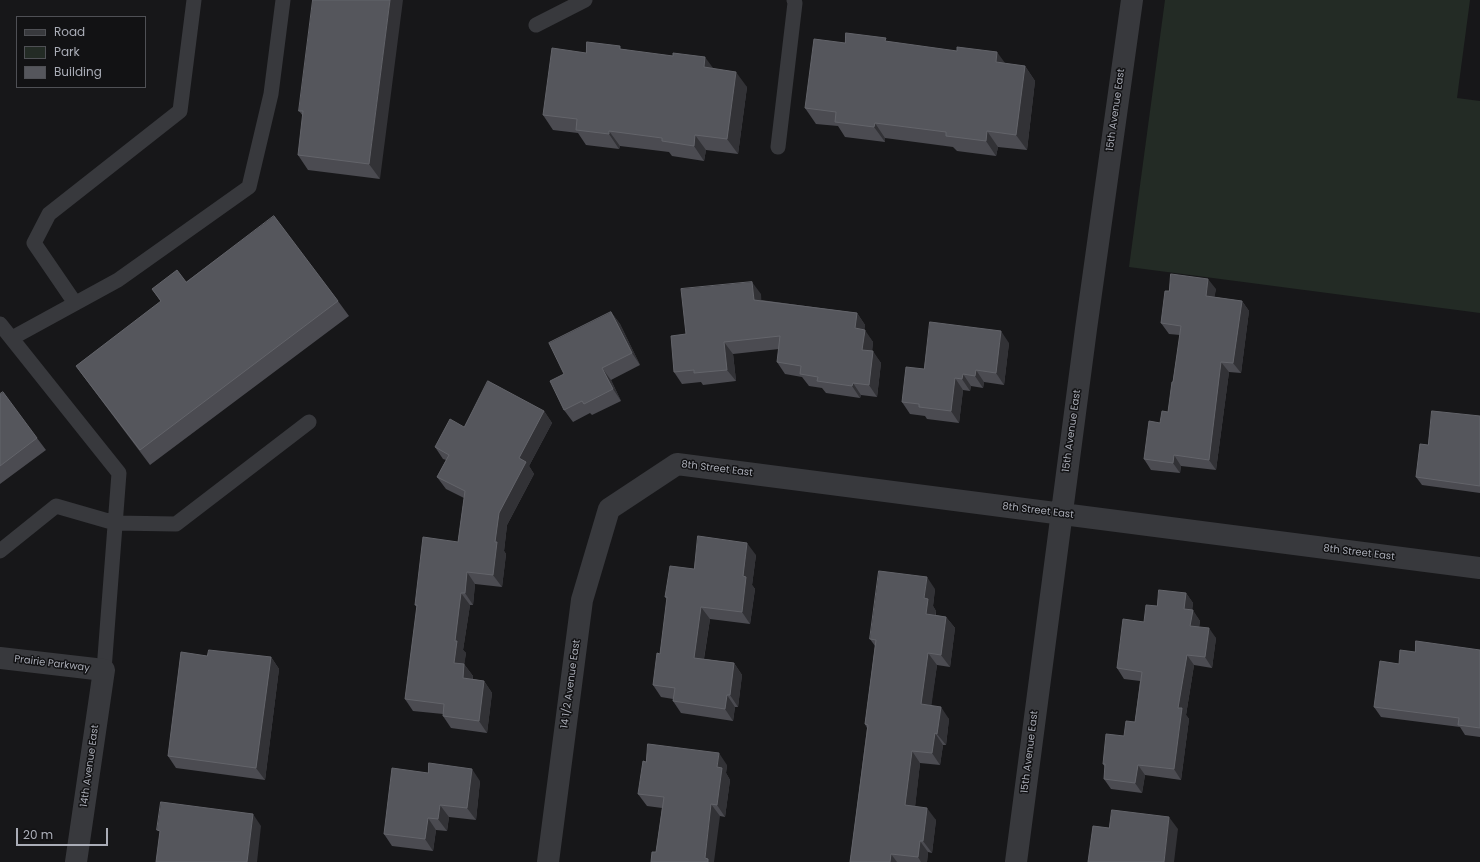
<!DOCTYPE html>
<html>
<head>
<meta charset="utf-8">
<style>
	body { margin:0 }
	#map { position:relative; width:1480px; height:862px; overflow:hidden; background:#171719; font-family:Poppins,sans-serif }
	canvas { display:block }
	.legend { position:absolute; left:16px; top:16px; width:130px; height:72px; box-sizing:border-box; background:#121214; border:1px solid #4f5055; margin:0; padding:5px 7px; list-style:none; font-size:12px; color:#aaadb7 }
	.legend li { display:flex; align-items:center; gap:8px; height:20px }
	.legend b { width:20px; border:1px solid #4f5055 }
	.scale { position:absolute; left:16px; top:828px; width:92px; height:18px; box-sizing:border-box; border:2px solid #aaadb7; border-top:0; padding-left:5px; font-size:12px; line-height:14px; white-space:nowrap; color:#aaadb7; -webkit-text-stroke:3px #121214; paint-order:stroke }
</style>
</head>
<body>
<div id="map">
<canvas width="1480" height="862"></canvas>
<ul class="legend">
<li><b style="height:5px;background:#38393d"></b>Road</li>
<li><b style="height:11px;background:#232b25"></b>Park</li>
<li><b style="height:11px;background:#55565c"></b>Building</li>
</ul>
<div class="scale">20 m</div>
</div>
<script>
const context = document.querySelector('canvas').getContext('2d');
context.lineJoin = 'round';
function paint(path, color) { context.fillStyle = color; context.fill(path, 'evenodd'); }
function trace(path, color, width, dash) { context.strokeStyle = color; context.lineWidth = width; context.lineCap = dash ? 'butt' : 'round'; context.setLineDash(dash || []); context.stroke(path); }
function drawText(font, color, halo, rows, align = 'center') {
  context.font = font + ' Poppins,sans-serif'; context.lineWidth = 3; context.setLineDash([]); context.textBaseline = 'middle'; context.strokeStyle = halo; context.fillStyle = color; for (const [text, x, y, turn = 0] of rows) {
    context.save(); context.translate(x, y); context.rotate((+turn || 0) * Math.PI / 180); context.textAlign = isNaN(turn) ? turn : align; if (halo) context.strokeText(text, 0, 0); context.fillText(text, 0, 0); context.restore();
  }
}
paint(new Path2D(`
	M 1165,0 L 1470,0 L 1457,98 L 1480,101 L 1480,313 L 1129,267 Z`), '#232b25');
trace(new Path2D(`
	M 536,25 L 585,0
	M 778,147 L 795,3 L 794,0
	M 75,303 L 34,243 L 49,214 L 180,111 L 194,0
	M 0,324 L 119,473 L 104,670
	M 12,338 L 118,280 L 249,187 L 271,94 L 283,0
	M 0,551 L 56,506 L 115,523 L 176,524 L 309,422`), '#38393d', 15);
trace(new Path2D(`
	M 0,658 L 104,670 L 76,862
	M 548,862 L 582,600 L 609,509 L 677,464 L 1480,568
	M 1016,862 L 1086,329 L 1132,0`), '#38393d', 22);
paint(new Path2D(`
	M 313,0 L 380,179 L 308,170 L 298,155 L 303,116 L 299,111 Z
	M 889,42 L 1005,64 L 1025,66 L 1035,81 L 1027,150 L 998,147 L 996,156 L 957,151 L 953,147 L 885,138 L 885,142 L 845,137 L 838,126 L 816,124 L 805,108 L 845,43 Z
	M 623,49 L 713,69 L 747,87 L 738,154 L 706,150 L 704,161 L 672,156 L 669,152 L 620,146 L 619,149 L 586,145 L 578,133 L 553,130 L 543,115 L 586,53 Z
	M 186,282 L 338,301 L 349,316 L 150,465 L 87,381 L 76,366 L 161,302 L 152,289 Z
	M 1216,289 L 1214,297 L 1242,301 L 1249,311 L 1241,373 L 1229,372 L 1216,470 L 1181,466 L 1180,473 L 1151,470 L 1144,459 L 1160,423 L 1168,412 L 1180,335 L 1169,334 L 1161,323 L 1169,291 Z
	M 761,294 L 761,300 L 857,313 L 865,325 L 864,330 L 873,342 L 872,351 L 881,363 L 877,397 L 861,395 L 860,398 L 826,393 L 822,388 L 809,386 L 802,377 L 785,374 L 777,362 L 779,349 L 733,354 L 736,381 L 703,385 L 701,382 L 682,384 L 674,372 L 686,334 Z
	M 611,312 L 620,324 L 640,365 L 611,380 L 621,401 L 592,415 L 590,413 L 573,422 L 564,410 L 564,374 Z
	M 1009,343 L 1004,385 L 984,382 L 983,388 L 971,386 L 970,391 L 963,390 L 959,423 L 927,419 L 925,416 L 910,414 L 902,402 L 924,369 Z
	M 0,394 L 37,438 L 46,450 L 0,484 Z
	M 544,411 L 552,423 L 529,466 L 534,474 L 507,525 L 504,551 L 506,554 L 502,587 L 475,584 L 473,605 L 470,605 L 463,650 L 466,653 L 464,664 L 473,676 L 473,679 L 484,681 L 492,693 L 487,733 L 451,728 L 443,716 L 443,714 L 413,711 L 405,699 L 417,607 L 415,605 L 458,542 L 464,498 L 446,489 L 437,477 L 446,460 L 443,459 L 435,447 L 464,427 Z
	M 1480,416 L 1480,493 L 1422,485 L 1416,477 L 1428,445 Z
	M 756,555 L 752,585 L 755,589 L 750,624 L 710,619 L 704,659 L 734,663 L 742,675 L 738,707 L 735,707 L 733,721 L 681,713 L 673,701 L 673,699 L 661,697 L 653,685 L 660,654 L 667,599 L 665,597 L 694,569 Z
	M 935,589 L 933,606 L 936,611 L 936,615 L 946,617 L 955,628 L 950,667 L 937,665 L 931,705 L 949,719 L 946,745 L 943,745 L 940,765 L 920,763 L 915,806 L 936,820 L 932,853 L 928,852 L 927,862 L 850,862 L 867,728 L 865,724 L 875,646 L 870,639 Z
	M 1186,593 L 1193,603 L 1192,610 L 1200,621 L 1199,627 L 1216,638 L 1212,668 L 1194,665 L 1186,715 L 1189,719 L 1181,780 L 1145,775 L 1142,793 L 1111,789 L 1104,779 L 1105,767 L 1103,764 L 1135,722 L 1140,681 L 1124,679 L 1117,668 L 1144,622 L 1157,606 Z
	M 1480,650 L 1480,737 L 1465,735 L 1460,727 L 1381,717 L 1374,707 L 1399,664 L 1415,652 Z
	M 207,656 L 271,657 L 279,669 L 265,780 L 176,768 L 168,756 Z
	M 727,765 L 726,773 L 730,780 L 725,817 L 720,816 L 656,852 L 662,808 L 647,806 L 638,794 Z
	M 480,781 L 476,820 L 449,817 L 447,831 L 436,830 L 433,851 L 392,846 L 384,834 Z`), '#4b4b51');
paint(new Path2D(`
	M 390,0 L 403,0 L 380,179 L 369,164 Z
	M 997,52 L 1008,67 L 996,62 Z
	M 705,57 L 716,72 L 704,67 Z
	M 1025,66 L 1035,81 L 1027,150 L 1016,135 Z
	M 736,72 L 747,87 L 738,154 L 727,139 Z
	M 875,123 L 885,138 L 885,142 L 874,127 Z
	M 609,131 L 620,146 L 619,149 L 609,134 Z
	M 987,131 L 998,147 L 996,156 L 986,141 Z
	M 695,135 L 706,150 L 704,161 L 694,146 Z
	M 1208,279 L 1216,289 L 1213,306 L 1206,296 Z
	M 752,282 L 761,294 L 762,311 L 754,300 Z
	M 1242,301 L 1249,311 L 1241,373 L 1233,363 Z
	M 611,312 L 620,324 L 640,365 L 632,353 Z
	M 857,313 L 865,325 L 863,340 L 855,328 Z
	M 865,330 L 873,342 L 871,362 L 862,350 Z
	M 1001,331 L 1009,343 L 1004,385 L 996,373 Z
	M 724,342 L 733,354 L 736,381 L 727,370 Z
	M 873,351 L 881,363 L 877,397 L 869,385 Z
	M 1221,362 L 1229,372 L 1216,470 L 1209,460 Z
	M 602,368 L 611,380 L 621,401 L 613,389 Z
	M 976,370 L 984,382 L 983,388 L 975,376 Z
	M 963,374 L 971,386 L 970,391 L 962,379 Z
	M 955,378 L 963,390 L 959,423 L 951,411 Z
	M 853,383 L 861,395 L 860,398 L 852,386 Z
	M 544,411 L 552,423 L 529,466 L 534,474 L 507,525 L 504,551 L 506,554 L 502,587 L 493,575 L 495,542 L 499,513 L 519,458 Z
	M 1174,455 L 1181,466 L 1180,473 L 1173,463 Z
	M 747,543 L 756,555 L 752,585 L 755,589 L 750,624 L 742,612 L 743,576 Z
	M 467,572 L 475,584 L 473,605 L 465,593 Z
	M 927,577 L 935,589 L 933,606 L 936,611 L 934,626 L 926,614 L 924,598 Z
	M 461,593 L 470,605 L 463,650 L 466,653 L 463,675 L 454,663 L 455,641 Z
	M 1186,593 L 1193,603 L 1191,620 L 1184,609 Z
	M 701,607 L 710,619 L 702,670 L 694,658 Z
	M 1193,610 L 1200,621 L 1198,636 L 1190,626 Z
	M 946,617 L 955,628 L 950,667 L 941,655 Z
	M 1209,628 L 1216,638 L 1212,668 L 1205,657 Z
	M 928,653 L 937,665 L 930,716 L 921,704 Z
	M 1187,655 L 1194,665 L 1186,715 L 1189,719 L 1181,780 L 1174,769 L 1178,708 Z
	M 271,657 L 279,669 L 265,780 L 256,768 Z
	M 734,663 L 742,675 L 738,707 L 730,695 Z
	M 464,664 L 473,676 L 471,690 L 463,678 Z
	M 484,681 L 492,693 L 487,733 L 479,721 Z
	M 727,695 L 735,707 L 733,721 L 725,709 Z
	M 941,707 L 949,719 L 946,745 L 937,734 Z
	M 935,733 L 943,745 L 940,765 L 932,753 Z
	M 912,751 L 920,763 L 914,817 L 905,805 Z
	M 719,753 L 727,765 L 726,773 L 730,780 L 725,817 L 717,805 L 717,767 Z
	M 1138,765 L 1145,775 L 1142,793 L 1135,783 Z
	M 472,769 L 480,781 L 476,820 L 467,808 Z
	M 711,804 L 720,816 L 714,862 L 707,862 L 705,858 Z
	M 440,805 L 449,817 L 447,831 L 438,819 Z
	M 927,808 L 936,820 L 932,853 L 923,841 Z
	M 253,814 L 261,826 L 257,862 L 247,862 Z
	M 1169,817 L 1178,829 L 1174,862 L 1164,862 Z
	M 428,818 L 436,830 L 433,851 L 425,839 Z
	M 920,841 L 928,852 L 927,862 L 921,862 L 918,857 Z
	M 891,854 L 897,862 L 890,862 Z`), '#323236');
const building = new Path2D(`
	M 313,0 L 390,0 L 369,164 L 298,155 L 303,111 L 299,111 Z
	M 846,33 L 886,38 L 885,41 L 957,51 L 957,47 L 997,52 L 996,62 L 1025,66 L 1016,135 L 987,131 L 986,141 L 946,136 L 946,132 L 875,123 L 874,127 L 835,122 L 836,112 L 805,108 L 814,39 L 845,43 Z
	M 587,42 L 620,46 L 620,49 L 673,56 L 673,53 L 705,57 L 704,67 L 736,72 L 727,139 L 695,135 L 694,146 L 662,141 L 662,138 L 609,131 L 609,134 L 576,130 L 577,119 L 543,115 L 552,48 L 586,53 Z
	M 274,216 L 338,301 L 140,450 L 76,366 L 161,301 L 152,289 L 177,270 L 186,282 Z
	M 1171,274 L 1208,279 L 1206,296 L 1242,301 L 1233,363 L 1221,362 L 1209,460 L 1174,455 L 1173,463 L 1144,459 L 1149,421 L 1160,423 L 1162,411 L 1168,412 L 1172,382 L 1173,382 L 1181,326 L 1161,323 L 1165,291 L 1169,291 Z
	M 752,282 L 754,300 L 857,313 L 855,328 L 865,330 L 862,350 L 873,351 L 869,385 L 853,383 L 852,386 L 817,381 L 818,377 L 800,374 L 801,366 L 777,362 L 780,336 L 724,342 L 727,370 L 694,373 L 694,370 L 674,372 L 671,336 L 686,334 L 681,289 Z
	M 611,312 L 632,353 L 602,368 L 613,389 L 584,404 L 582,401 L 564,410 L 550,381 L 564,374 L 549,343 Z
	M 930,322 L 1001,331 L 996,373 L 976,370 L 975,376 L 963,374 L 962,379 L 955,378 L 951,411 L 919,407 L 919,404 L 902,402 L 906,367 L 924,369 Z
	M 488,381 L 544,411 L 519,458 L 526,462 L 499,513 L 495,542 L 497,542 L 493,575 L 467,572 L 465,593 L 461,593 L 455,641 L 457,641 L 454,663 L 464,664 L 463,678 L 484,681 L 479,721 L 443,716 L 444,704 L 405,699 L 417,605 L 415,605 L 423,537 L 458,542 L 465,491 L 437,477 L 449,455 L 435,447 L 450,419 L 464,427 Z
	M 3,392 L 37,438 L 0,466 L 0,394 Z
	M 1432,411 L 1480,416 L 1480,486 L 1416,477 L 1420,444 L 1428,445 Z
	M 698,536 L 747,543 L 743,576 L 746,577 L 742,612 L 701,607 L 694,658 L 734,663 L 730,695 L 727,695 L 725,709 L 673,701 L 675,688 L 653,685 L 657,653 L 660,654 L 667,597 L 665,597 L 670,566 L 694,569 Z
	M 879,571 L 927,577 L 924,598 L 928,599 L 926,614 L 946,617 L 941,655 L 928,653 L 921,704 L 941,707 L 937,734 L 935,733 L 932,753 L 912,751 L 905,805 L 927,808 L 923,841 L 920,841 L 918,857 L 891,854 L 890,862 L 850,862 L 868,725 L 865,724 L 876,640 L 870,639 Z
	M 1159,590 L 1186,593 L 1184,609 L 1193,610 L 1190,626 L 1209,628 L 1205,657 L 1187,655 L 1178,708 L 1182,708 L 1174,769 L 1138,765 L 1135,783 L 1104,779 L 1105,764 L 1103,764 L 1106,734 L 1124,736 L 1126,721 L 1135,722 L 1142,672 L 1117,668 L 1123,619 L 1144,622 L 1146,605 L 1157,606 Z
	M 1416,641 L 1480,650 L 1480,728 L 1458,725 L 1459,718 L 1374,707 L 1380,661 L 1399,664 L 1400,650 L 1415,652 Z
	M 209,650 L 271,657 L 256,768 L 168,756 L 181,652 L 207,656 Z
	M 648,744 L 719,753 L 717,767 L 722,768 L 717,805 L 711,804 L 705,858 L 708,859 L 708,862 L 651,862 L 652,852 L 656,852 L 664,797 L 638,794 L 643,761 L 646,762 Z
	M 429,763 L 472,769 L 467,808 L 440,805 L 438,819 L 428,818 L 425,839 L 384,834 L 392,768 L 428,773 Z
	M 161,802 L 253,814 L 247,862 L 156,862 L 160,831 L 157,830 Z
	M 1112,810 L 1169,817 L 1164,862 L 1088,862 L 1093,826 L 1109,828 Z`);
paint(building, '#55565c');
trace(building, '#63646a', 1);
drawText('10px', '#aaadb7', '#121214', [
	["15th Avenue East",1116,110,-82],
	["15th Avenue East",1072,431,-82],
	["8th Street East",717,469,7],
	["8th Street East",1038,511,7],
	["8th Street East",1359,553,7],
	["Prairie Parkway",52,664,7],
	["14 1/2 Avenue East",571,684,-82],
	["15th Avenue East",1030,752,-83],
	["14th Avenue East",90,766,-82]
]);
</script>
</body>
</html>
